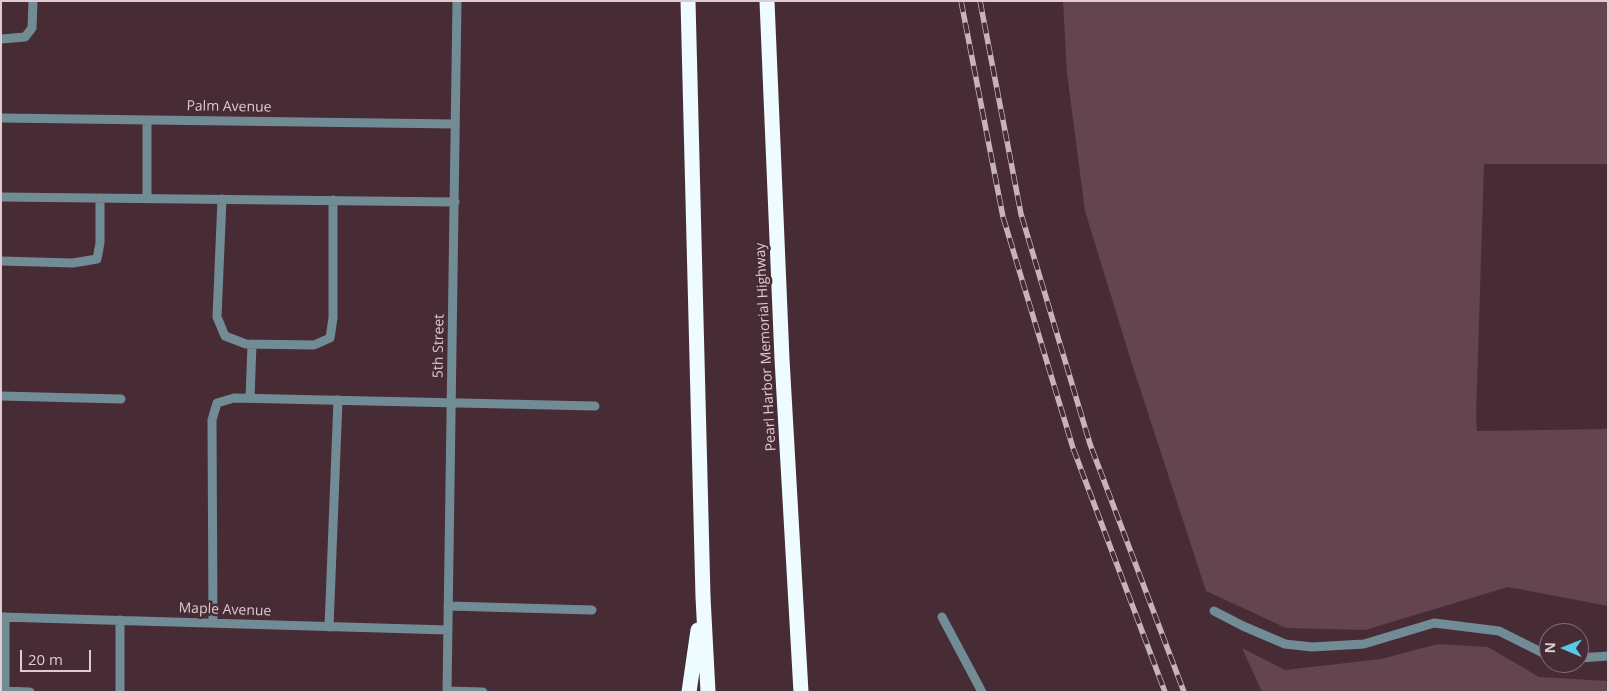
<!DOCTYPE html>
<html>
<head>
<meta charset="utf-8">
<style>
	body { margin:0 }
	#map { position:relative; width:1609px; height:693px; overflow:hidden; background:#472c36; font-family:"Open Sans",sans-serif }
	canvas { display:block }
	.frame { position:absolute; inset:0; border:2px solid #deccd1; pointer-events:none }
	.north { position:absolute; left:1539px; top:623px; width:50px; height:50px; box-sizing:border-box; background:#472c36; border:1px solid #836c74; border-radius:50%; rotate:271deg; font-size:14px; font-weight:700; line-height:20px; text-align:center; color:#deccd1 }
	.north::after { content:''; display:block; margin:auto; width:18px; height:22px; background:#59c8e5; clip-path:polygon(50% 0,100% 100%,50% 72%,0 100%) }
	.scale { position:absolute; left:20px; top:650px; width:71px; height:22px; box-sizing:border-box; border:2px solid #deccd1; border-top:0; padding-left:6px; font-size:15px; line-height:18px; white-space:nowrap; color:#deccd1; -webkit-text-stroke:4px #472c36; paint-order:stroke }
</style>
</head>
<body>
<div id="map">
<canvas width="1609" height="693"></canvas>
<div class="frame"></div>
<div class="north">N</div>
<div class="scale">20 m</div>
</div>
<script>
const context = document.querySelector('canvas').getContext('2d');
context.lineJoin = 'round';
function paint(path, color) { context.fillStyle = color; context.fill(path, 'evenodd'); }
function trace(path, color, width, dash) { context.strokeStyle = color; context.lineWidth = width; context.lineCap = dash ? 'butt' : 'round'; context.setLineDash(dash || []); context.stroke(path); }
function drawText(font, color, halo, rows, align = 'center') {
  context.font = font + ' "Open Sans",sans-serif'; context.lineWidth = 5; context.setLineDash([]); context.textBaseline = 'middle'; context.strokeStyle = halo; context.fillStyle = color; for (const [text, x, y, turn = 0] of rows) {
    context.save(); context.translate(x, y); context.rotate((+turn || 0) * Math.PI / 180); context.textAlign = isNaN(turn) ? turn : align; if (halo) context.strokeText(text, 0, 0); context.fillText(text, 0, 0); context.restore();
  }
}
paint(new Path2D(`
	M 1063,1 L 1608,1 L 1608,164 L 1484,164 L 1476,417 L 1477,431 L 1608,429 L 1608,606 L 1508,587 L 1365,630 L 1286,628 L 1206,591 L 1132,364 L 1085,211 L 1067,73 Z
	M 1438,644 L 1488,647 L 1539,677 L 1608,681 L 1608,692 L 1262,692 L 1242,648 L 1285,670 L 1381,659 Z`), '#63444f');
trace(new Path2D(`
	M 1,39 L 25,37 L 32,28 L 33,1
	M 1,118 L 455,124
	M 1,197 L 455,202
	M 147,198 L 147,120
	M 222,199 L 217,317 L 225,336 L 246,344 L 314,345 L 330,338 L 333,318 L 333,200
	M 1,261 L 73,263 L 97,259 L 100,243 L 100,198
	M 1,396 L 121,399
	M 250,398 L 252,344
	M 448,606 L 592,610
	M 1214,611 L 1243,626 L 1285,644 L 1312,647 L 1364,644 L 1434,623 L 1499,631 L 1549,656
	M 1,617 L 448,630
	M 942,617 L 982,692
	M 213,623 L 212,420 L 217,403 L 234,398 L 595,406
	M 329,627 L 338,400
	M 1579,658 L 1608,656
	M 1,691 L 30,692
	M 5,691 L 5,617
	M 447,691 L 483,692
	M 120,692 L 120,620
	M 447,692 L 457,1`), '#718c94', 9);
trace(new Path2D(`
	M 688,1 L 703,597 L 708,692
	M 767,1 L 782,359 L 801,692
	M 689,692 L 698,630`), '#eefbff', 15);
const rail = new Path2D(`
	M 961,1 L 1003,217 L 1073,448 L 1165,692
	M 980,1 L 1021,214 L 1090,444 L 1184,692`);
trace(rail, '#c7b4b9', 5.5);
trace(rail, '#472c36', 4, [11]);
drawText('14px', '#deccd1', '#472c36', [
	["Palm Avenue",229,107,1],
	["5th Street",439,346,-89],
	["Pearl Harbor Memorial Highway",766,347,-93],
	["Maple Avenue",225,610,2]
]);
</script>
</body>
</html>
